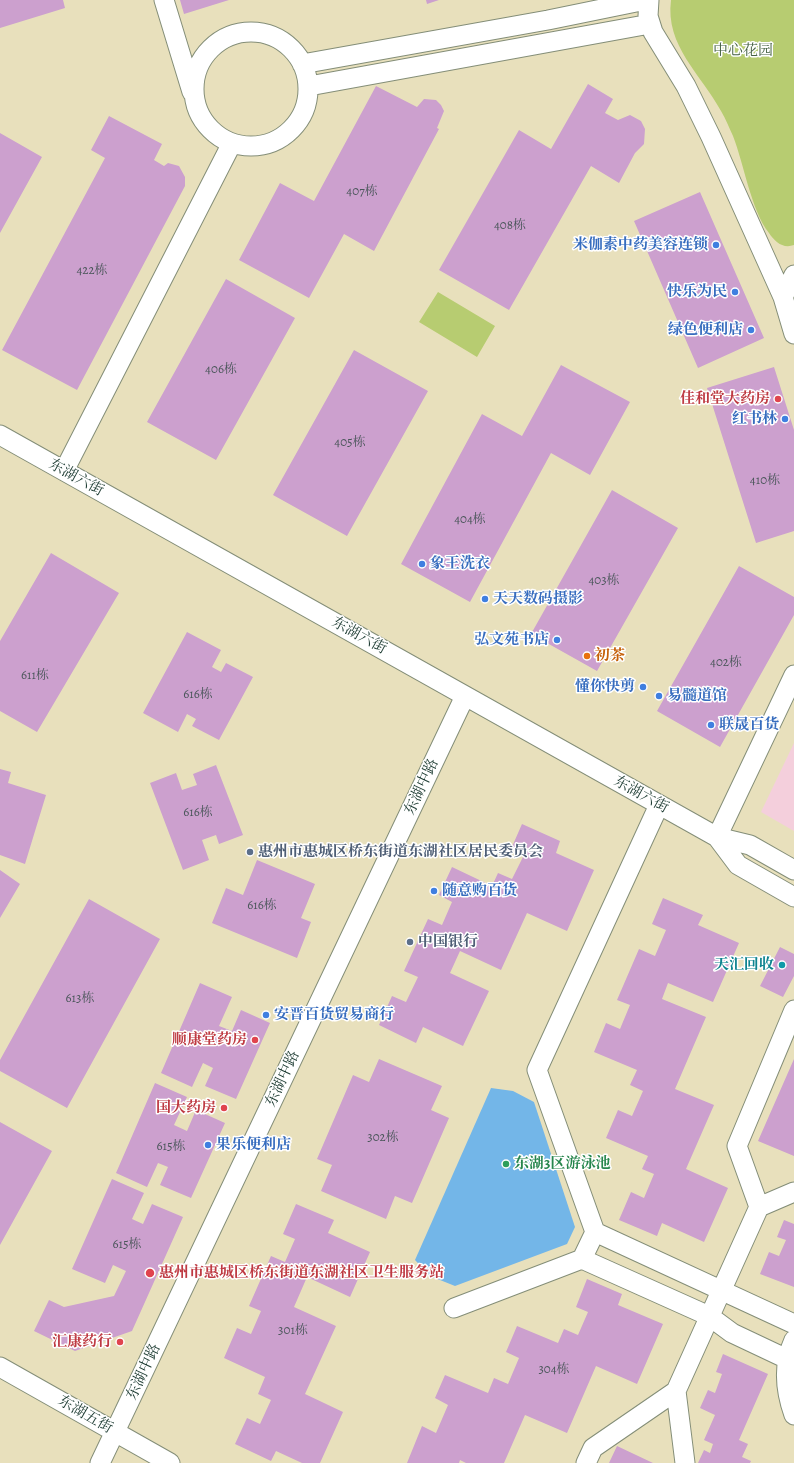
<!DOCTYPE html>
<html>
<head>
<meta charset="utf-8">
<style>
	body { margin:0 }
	canvas { display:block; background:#e8e0bc }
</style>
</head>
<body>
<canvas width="794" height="1463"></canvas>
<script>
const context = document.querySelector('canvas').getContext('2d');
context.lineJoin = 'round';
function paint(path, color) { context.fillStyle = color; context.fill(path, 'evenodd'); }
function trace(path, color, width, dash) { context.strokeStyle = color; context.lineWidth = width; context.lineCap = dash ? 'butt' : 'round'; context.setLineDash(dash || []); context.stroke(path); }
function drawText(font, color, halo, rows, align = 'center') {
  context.font = font + ' Alegreya,"Noto Serif SC",serif'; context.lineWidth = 3; context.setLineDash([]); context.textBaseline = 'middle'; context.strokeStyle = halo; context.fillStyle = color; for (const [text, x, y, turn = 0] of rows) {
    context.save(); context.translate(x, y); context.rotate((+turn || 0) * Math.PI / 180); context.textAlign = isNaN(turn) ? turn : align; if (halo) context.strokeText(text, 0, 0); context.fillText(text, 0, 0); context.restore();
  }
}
paint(new Path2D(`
	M 794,743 L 794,831 L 761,812 Z`), '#f4cfdc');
paint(new Path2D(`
	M 671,0 L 794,0 L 794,245 C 783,249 775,242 769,233 C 751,210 744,164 733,136 C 729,128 726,119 721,111 C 701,74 665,46 671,0 Z
	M 438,292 L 495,326 L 477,357 L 419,322 Z`), '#b7cc71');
paint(new Path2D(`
	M 491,1088 L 513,1091 L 534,1102 L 575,1227 L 567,1244 L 455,1286 L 430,1276 L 415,1260 Z`), '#73b6e8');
paint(new Path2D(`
	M 0,0 L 63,0 L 65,8 L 0,28 Z
	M 180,0 L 229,0 L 184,14 Z
	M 426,0 L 439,0 L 427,4 Z
	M 588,84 L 613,99 L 605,113 L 618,120 L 630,115 L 641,121 L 645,129 L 644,144 L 635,153 L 619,183 L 591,166 L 509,310 L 439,270 L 519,130 L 551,149 Z
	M 376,86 L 417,107 L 424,99 L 436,100 L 441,105 L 444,111 L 437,128 L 439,129 L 374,251 L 344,234 L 309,298 L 239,260 L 280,183 L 314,201 Z
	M 109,116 L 162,144 L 154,160 L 164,166 L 168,163 L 179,166 L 185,177 L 185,186 L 77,390 L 2,350 L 105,158 L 91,150 Z
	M 0,133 L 42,157 L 0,233 Z
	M 700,192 L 764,338 L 698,368 L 634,221 Z
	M 226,279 L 295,318 L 216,460 L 147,422 Z
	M 354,350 L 428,391 L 347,536 L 273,495 Z
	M 561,365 L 630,402 L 590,475 L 551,453 L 470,602 L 401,564 L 482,414 L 522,436 Z
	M 774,367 L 794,430 L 794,531 L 756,543 L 707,388 Z
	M 612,490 L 678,528 L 597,671 L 531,634 Z
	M 51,553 L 119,593 L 37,732 L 0,711 L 0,641 Z
	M 739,566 L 794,597 L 794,615 L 720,747 L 657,711 Z
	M 187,632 L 221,650 L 212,667 L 221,672 L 226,663 L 253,677 L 219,740 L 192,726 L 196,719 L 187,714 L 178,732 L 143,713 Z
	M 216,765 L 243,835 L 219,844 L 216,835 L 202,840 L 209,860 L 183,870 L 150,783 L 176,773 L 182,790 L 197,785 L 193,774 Z
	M 0,769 L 11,772 L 8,783 L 46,795 L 25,864 L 0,855 Z
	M 522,824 L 560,841 L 556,853 L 594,870 L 567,931 L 527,913 L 501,970 L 460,951 L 450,973 L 489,991 L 463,1046 L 423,1027 L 416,1043 L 379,1025 L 392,996 L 406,1002 L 418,977 L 404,971 L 428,919 L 442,925 L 452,902 L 439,895 L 452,867 L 492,886 L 498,873 L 512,879 L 524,855 L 511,849 Z
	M 257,860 L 315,884 L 301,918 L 311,922 L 297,958 L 212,923 L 226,888 L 243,895 Z
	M 0,870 L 20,884 L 0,918 Z
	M 663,898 L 703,915 L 698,925 L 739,943 L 713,1002 L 668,983 L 662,999 L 706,1017 L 675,1089 L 714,1105 L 686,1169 L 728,1188 L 704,1242 L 662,1223 L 657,1236 L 619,1220 L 631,1192 L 644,1198 L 654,1174 L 642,1169 L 648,1156 L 606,1138 L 618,1110 L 632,1116 L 643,1091 L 630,1085 L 637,1070 L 594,1052 L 606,1023 L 620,1029 L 630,1005 L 617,1000 L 639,949 L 655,956 L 666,930 L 652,924 Z
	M 89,899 L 160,939 L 67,1108 L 0,1071 L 0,1060 Z
	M 780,947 L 794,954 L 794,976 L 783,997 L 760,986 Z
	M 200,983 L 232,997 L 219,1026 L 232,1031 L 241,1010 L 270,1023 L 236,1099 L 205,1086 L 213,1068 L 203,1063 L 192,1087 L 161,1073 Z
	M 379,1059 L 442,1086 L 431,1110 L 449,1118 L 412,1203 L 395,1196 L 386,1219 L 321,1191 L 332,1165 L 317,1159 L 353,1075 L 369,1082 Z
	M 794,1059 L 794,1156 L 758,1141 Z
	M 155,1083 L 187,1097 L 174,1125 L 187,1131 L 196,1110 L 225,1123 L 191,1198 L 160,1185 L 168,1167 L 158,1163 L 147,1187 L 116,1173 Z
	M 0,1122 L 52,1151 L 0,1245 Z
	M 112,1179 L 144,1193 L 132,1219 L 143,1224 L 152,1204 L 183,1217 L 132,1331 L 75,1351 L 34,1331 L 49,1300 L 64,1307 L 114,1296 L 126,1271 L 113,1265 L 105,1283 L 72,1269 Z
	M 296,1204 L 334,1220 L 328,1233 L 370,1252 L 350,1297 L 307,1277 L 294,1307 L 336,1326 L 305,1394 L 343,1412 L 320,1463 L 302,1463 L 276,1451 L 271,1461 L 235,1444 L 247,1418 L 260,1424 L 271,1400 L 258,1394 L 265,1377 L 224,1358 L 237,1328 L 251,1334 L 261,1311 L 249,1306 L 271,1256 L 285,1262 L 295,1239 L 283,1234 Z
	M 784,1220 L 794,1224 L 794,1287 L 760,1274 L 769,1252 L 779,1256 L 786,1240 L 777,1237 Z
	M 587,1279 L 622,1294 L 618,1305 L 663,1324 L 637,1384 L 596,1366 L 567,1433 L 525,1415 L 504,1463 L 466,1463 L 460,1460 L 459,1463 L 407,1463 L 422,1426 L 436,1433 L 448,1405 L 435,1398 L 445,1375 L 488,1393 L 494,1378 L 508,1384 L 519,1358 L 506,1352 L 517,1326 L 558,1343 L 564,1329 L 578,1335 L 588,1312 L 576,1307 Z
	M 723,1354 L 768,1374 L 739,1440 L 748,1444 L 742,1457 L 751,1461 L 750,1463 L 698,1463 L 704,1450 L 710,1453 L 713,1444 L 704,1440 L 715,1415 L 700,1408 L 708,1390 L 715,1393 L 722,1374 L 716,1372 Z
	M 617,1446 L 653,1463 L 609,1463 Z`), '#cca0ce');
const street = new Path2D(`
	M 164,0 L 192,92
	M 649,0 L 648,16 L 653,32 L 686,86 L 711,137 L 783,297 L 794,334
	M194 89a57 57 0 1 1 114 0a57 57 0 1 1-114 0Z
	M 302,64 L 548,20 L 646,0
	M 309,86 L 650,24
	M 783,297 L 794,275
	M 0,435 L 717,837 L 750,845 L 794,870
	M 64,471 L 232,143
	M 717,837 L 794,675
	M 717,837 L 738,865 L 794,897
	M 759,1207 L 794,1192
	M 595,1232 L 794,1324
	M 582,1259 L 709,1316 L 732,1333 L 787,1359
	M 454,1308 L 582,1259 L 595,1232 L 537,1070 L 659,805
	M 794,1340 C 783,1364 785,1390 794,1415
	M 0,1367 L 170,1463
	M 676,1391 L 685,1463
	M 100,1463 L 465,696
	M 586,1463 L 593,1448 L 676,1391 L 759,1207 L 737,1146 L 794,1010`);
trace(street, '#848e78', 21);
trace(street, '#fff', 19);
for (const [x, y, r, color] of [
	[716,245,4,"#3f7fe0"],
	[735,292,4,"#3f7fe0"],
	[751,330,4,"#3f7fe0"],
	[778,399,4,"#e0444e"],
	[785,419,4,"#3f7fe0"],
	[422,564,4,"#3f7fe0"],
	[485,599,4,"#3f7fe0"],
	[557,640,4,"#3f7fe0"],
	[587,656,4,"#e8710a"],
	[643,687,4,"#3f7fe0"],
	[659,696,4,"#3f7fe0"],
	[711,725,4,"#3f7fe0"],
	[250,852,4,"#5c6f8a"],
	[434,891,4,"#3f7fe0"],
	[410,942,4,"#5c6f8a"],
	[782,965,4,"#0f9aa8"],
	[266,1015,4,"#3f7fe0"],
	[255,1040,4,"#e0444e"],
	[224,1108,4,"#e0444e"],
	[208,1145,4,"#3f7fe0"],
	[506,1164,4,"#2e9e5b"],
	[150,1273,5,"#e0444e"],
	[120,1342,4,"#e0444e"]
]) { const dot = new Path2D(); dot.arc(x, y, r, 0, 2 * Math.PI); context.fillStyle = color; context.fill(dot); trace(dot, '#fff', 1.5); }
drawText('13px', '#4a565a', null, [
	["407栋",362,192],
	["408栋",510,226],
	["422栋",92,271],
	["406栋",221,370],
	["405栋",350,443],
	["410栋",765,481],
	["404栋",470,520],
	["403栋",604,581],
	["402栋",726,663],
	["611栋",35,676],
	["616栋",198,695],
	["616栋",198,813],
	["616栋",262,906],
	["613栋",80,999],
	["302栋",383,1138],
	["615栋",171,1147],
	["615栋",127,1245],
	["301栋",293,1331],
	["304栋",554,1370]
]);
drawText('15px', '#456143', '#fff', [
	["中心花园",743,51]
]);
drawText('bold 15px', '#366cbe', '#fff', [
	["米伽素中药美容连锁",708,245,"right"],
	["快乐为民",727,292,"right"],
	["绿色便利店",743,330,"right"],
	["红书林",777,419,"right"],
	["象王洗衣",430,564],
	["天天数码摄影",493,599],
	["弘文苑书店",549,640,"right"],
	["懂你快剪",635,687,"right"],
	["易髓道馆",667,696],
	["联晟百货",719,725],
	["随意购百货",442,891],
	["安晋百货贸易商行",274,1015],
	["果乐便利店",216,1145]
], 'left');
drawText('bold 15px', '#be3a42', '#fff', [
	["佳和堂大药房",770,399],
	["顺康堂药房",247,1040],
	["国大药房",216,1108],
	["惠州市惠城区桥东街道东湖社区卫生服务站",159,1273,"left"],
	["汇康药行",112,1342]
], 'right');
drawText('15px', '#1f3d34', '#fff', [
	["东湖六街",76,478,29],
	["东湖六街",359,636,29],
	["东湖中路",422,787,-65],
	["东湖六街",641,795,29],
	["东湖中路",283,1079,-65],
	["东湖中路",144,1372,-65],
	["东湖五街",85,1415,30]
]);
drawText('bold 15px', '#c56008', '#fff', [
	["初茶",595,656]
], 'left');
drawText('bold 15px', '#4e5e75', '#fff', [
	["惠州市惠城区桥东街道东湖社区居民委员会",258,852],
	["中国银行",418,942]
], 'left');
drawText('bold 15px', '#0d838f', '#fff', [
	["天汇回收",774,965]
], 'right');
drawText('bold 15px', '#27864d', '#fff', [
	["东湖3区游泳池",514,1164]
], 'left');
</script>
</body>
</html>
